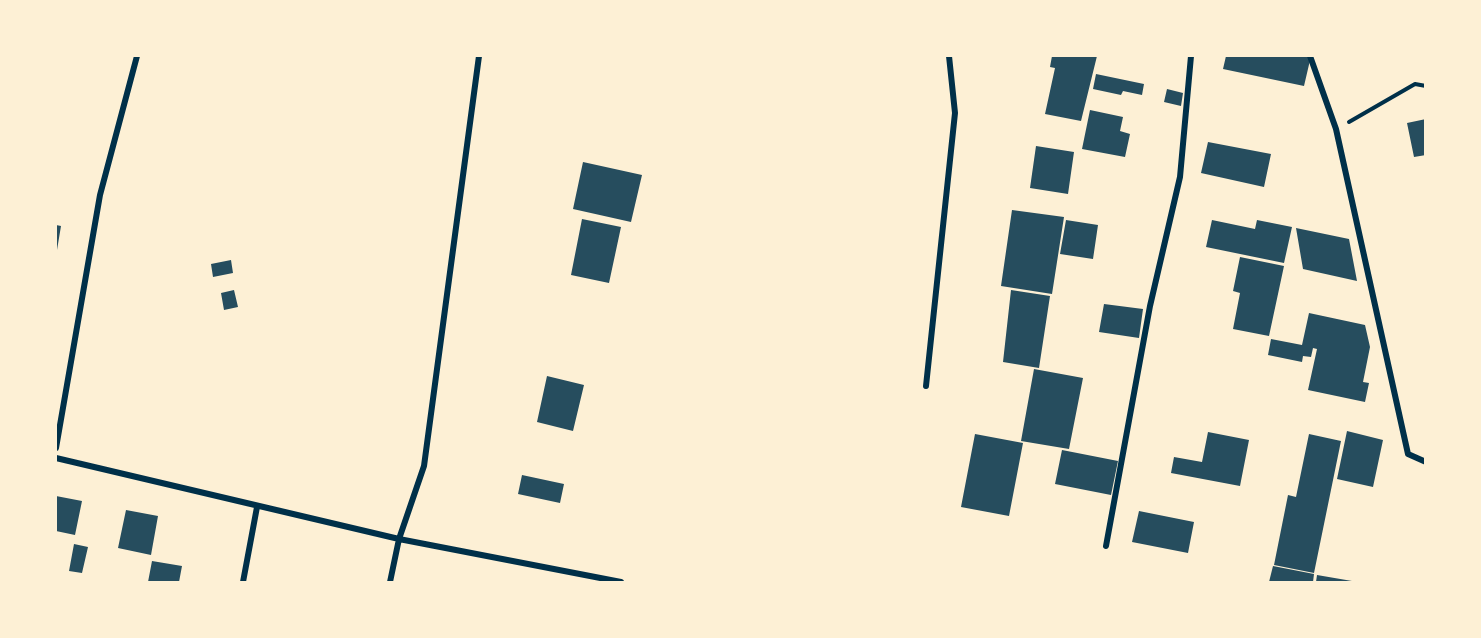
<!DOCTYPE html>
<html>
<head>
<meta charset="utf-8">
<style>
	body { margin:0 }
	#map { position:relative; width:1481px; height:638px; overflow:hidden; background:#fdf0d5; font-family:"Fira Sans",sans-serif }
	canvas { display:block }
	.frame { position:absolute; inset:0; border:57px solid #fdf0d5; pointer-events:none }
</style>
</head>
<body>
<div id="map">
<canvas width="1481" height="638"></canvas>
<div class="frame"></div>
</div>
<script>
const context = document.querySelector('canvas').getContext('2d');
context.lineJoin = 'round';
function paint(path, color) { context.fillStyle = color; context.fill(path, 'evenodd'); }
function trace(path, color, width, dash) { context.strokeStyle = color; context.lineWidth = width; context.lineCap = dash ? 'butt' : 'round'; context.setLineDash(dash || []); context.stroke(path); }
paint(new Path2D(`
	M 1052,56 L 1097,56 L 1081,121 L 1045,114 L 1055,68 L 1050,67 Z
	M 1226,56 L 1311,56 L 1304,86 L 1223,69 Z
	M 1096,74 L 1144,84 L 1142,95 L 1123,91 L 1121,95 L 1093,89 Z
	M 1167,89 L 1183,93 L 1181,106 L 1164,102 Z
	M 1090,110 L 1123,117 L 1120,131 L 1130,134 L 1125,157 L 1082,149 Z
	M 1426,119 L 1426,155 L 1414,157 L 1407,123 Z
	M 1208,142 L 1271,154 L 1264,187 L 1201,173 Z
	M 1036,146 L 1074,152 L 1068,194 L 1030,188 Z
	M 583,162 L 642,175 L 631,222 L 573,209 Z
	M 1012,210 L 1064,217 L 1052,294 L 1001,286 Z
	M 582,219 L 621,227 L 609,283 L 571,275 Z
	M 1066,220 L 1098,225 L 1093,259 L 1060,254 Z
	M 1212,220 L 1255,229 L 1257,220 L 1292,227 L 1284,263 L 1206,247 Z
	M 56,225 L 61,226 L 57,250 L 56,250 Z
	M 1296,228 L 1349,239 L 1357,281 L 1303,269 Z
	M 1240,257 L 1284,266 L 1269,336 L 1233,329 L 1240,293 L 1233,291 Z
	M 231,260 L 233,273 L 213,277 L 211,264 Z
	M 234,290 L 238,307 L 224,310 L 221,293 Z
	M 1011,290 L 1050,296 L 1039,368 L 1003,362 Z
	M 1104,304 L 1143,309 L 1139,338 L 1099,332 Z
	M 1309,313 L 1365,325 L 1370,347 L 1363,382 L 1369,383 L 1365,402 L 1308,390 L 1317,349 L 1313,348 L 1311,357 L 1303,356 L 1302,362 L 1268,355 L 1271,339 L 1302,345 Z
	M 1034,369 L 1083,378 L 1069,449 L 1021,441 Z
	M 547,376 L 584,385 L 573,431 L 537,422 Z
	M 1347,431 L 1383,440 L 1373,487 L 1337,479 Z
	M 1208,432 L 1249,440 L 1240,486 L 1171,473 L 1174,457 L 1202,462 Z
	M 975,434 L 1023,443 L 1009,516 L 961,507 Z
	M 1309,434 L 1341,441 L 1314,573 L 1274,565 L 1288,495 L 1296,497 Z
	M 1062,450 L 1118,461 L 1111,495 L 1055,484 Z
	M 522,475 L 564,484 L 560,503 L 518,494 Z
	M 56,496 L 82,501 L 75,535 L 56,531 Z
	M 126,510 L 158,516 L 151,555 L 118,548 Z
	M 1139,511 L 1194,522 L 1188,553 L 1132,542 Z
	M 74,544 L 88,547 L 82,573 L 69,571 Z
	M 152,561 L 182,566 L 179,582 L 148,582 Z
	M 1273,566 L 1314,574 L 1313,582 L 1269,582 Z
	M 1317,575 L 1352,581 L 1351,582 L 1316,582 Z`), '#264d5e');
trace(new Path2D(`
	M 1349,122 L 1415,84 L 1426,86`), '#003049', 4);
trace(new Path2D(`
	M 1310,56 L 1336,129 L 1408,454 L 1426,462
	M 926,386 L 955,113 L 949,56
	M 56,448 L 100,195 L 137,56
	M 56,458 L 399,539 L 621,582
	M 1106,546 L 1150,306 L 1180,177 L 1191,56
	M 243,582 L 257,507
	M 390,582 L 399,539 L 424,466 L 479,56`), '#003049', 6);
</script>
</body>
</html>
